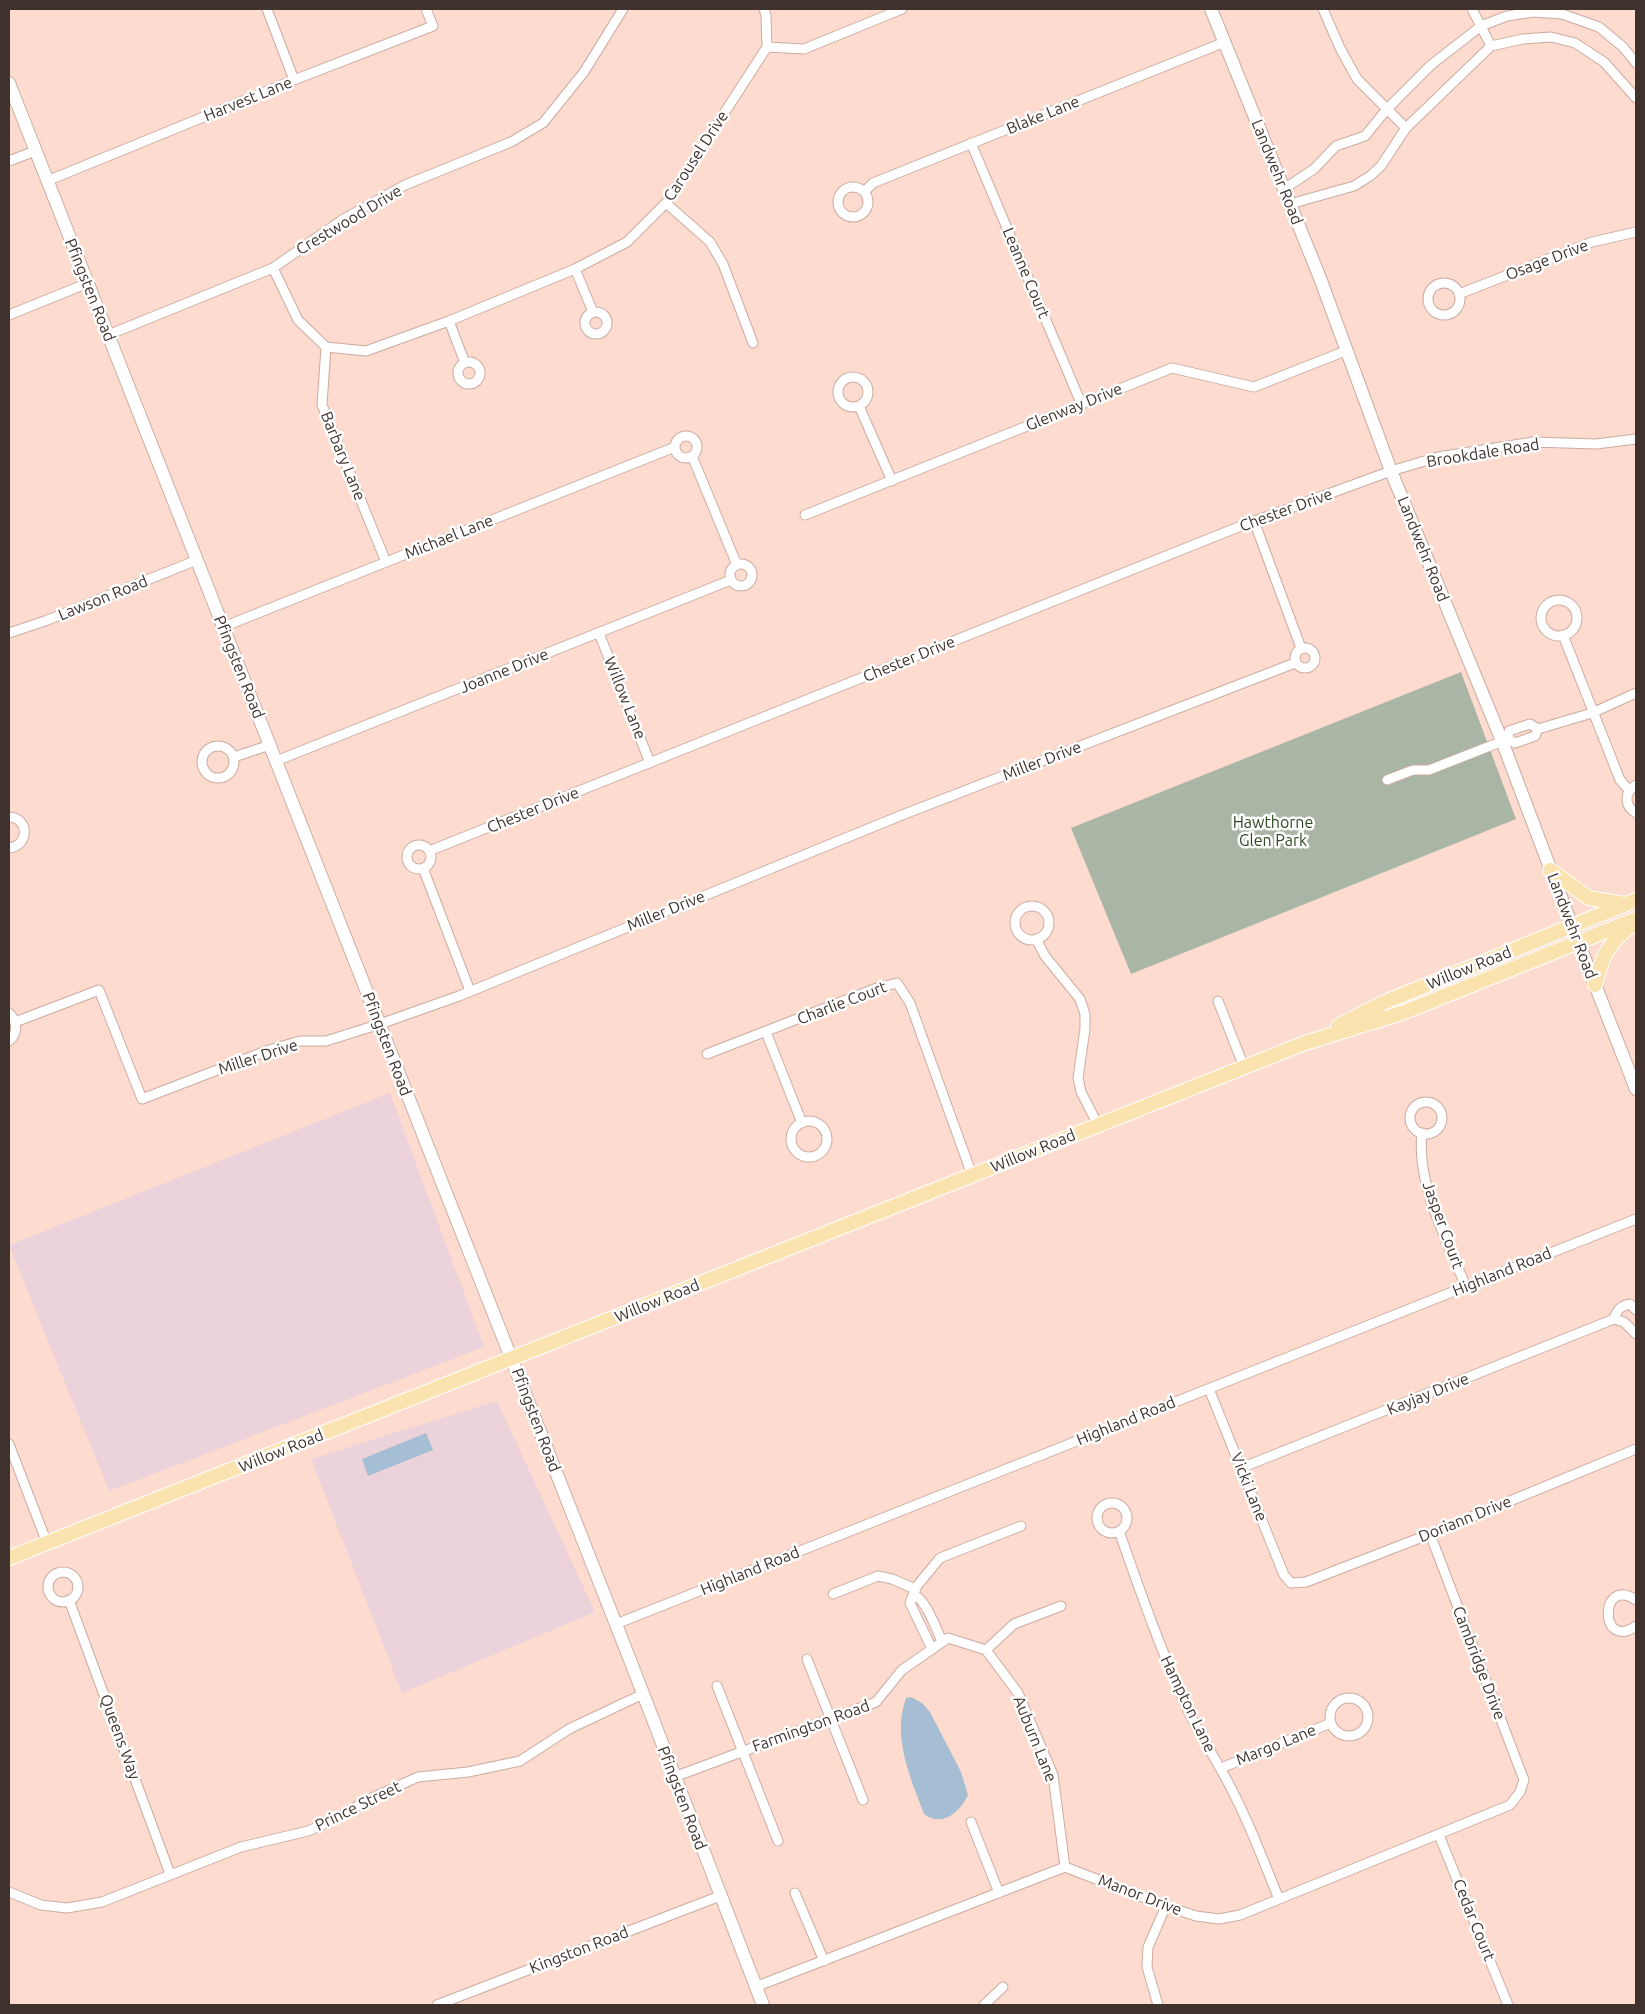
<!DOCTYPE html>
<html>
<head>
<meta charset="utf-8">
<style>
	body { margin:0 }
	#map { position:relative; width:1645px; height:2014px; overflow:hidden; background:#fddbcf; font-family:Ubuntu,sans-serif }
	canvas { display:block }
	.frame { position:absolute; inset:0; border:10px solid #3f322d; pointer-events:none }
</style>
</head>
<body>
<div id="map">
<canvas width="1645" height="2014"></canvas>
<div class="frame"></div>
</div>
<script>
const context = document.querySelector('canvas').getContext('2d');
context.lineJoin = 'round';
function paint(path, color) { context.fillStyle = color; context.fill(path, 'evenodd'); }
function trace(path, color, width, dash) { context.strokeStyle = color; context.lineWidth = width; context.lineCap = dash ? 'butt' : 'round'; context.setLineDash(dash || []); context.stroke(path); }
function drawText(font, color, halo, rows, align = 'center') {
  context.font = font + ' Ubuntu,sans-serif'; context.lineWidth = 5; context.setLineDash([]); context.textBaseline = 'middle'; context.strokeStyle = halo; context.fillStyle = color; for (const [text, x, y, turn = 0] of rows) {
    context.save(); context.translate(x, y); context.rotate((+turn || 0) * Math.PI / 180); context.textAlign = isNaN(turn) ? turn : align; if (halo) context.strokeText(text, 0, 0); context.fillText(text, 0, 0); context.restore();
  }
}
paint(new Path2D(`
	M 390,1093 L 484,1347 L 109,1491 L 9,1245 Z
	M 497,1401 L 595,1612 L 402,1693 L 311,1459 Z`), '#ebd2db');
paint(new Path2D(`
	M 1461,672 L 1516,819 L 1131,974 L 1071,828 Z`), '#aab6a5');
paint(new Path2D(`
	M 426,1433 L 433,1450 L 368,1476 L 362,1459 Z
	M 911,1697 L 922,1703 L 930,1712 L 961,1772 L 968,1795 C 960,1812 942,1828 924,1814 C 910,1776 892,1738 906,1698 Z`), '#a5bed3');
const minor = new Path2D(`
	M 267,9 L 294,80
	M 1323,9 L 1340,48 L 1357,79 L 1406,128
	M 1472,9 L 1491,46
	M 767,47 L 804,49 L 902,9
	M 971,143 L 1081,403
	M 9,161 L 35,151
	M 47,181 L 294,80 L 433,26 L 426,9
	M838 202a15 15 0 1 1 30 0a15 15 0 1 1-30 0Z
	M 1284,189 L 1314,169 L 1336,146 L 1365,136 L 1387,109 L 1431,65 L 1481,26 L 1507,16 L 1533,12 L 1562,14 L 1599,27 L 1623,47 L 1636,63
	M 864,192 L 873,183 L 1225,42
	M 666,203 L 710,242 L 723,264 L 753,343
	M 1290,204 L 1354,186 L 1370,176 L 1381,166 L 1406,128 L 1491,46 L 1523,39 L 1551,37 L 1575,43 L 1604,62 L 1636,98
	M 273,268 L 298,320 L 326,347 L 366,351 L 449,321 L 575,269 L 627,242 L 666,203 L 767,47 L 766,15 L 764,9
	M 575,269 L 593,312
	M1428 299a16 16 0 1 1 32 0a16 16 0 1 1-32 0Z
	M 1459,294 L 1592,242 L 1636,232
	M585 323a11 11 0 1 1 22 0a11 11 0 1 1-22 0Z
	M 9,315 L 88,283
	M 449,321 L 465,363
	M 108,335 L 273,268 L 342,220 L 405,185 L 511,142 L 543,123 L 584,72 L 623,9
	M 326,347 L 322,405 L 386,562
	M458 373a11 11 0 1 1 22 0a11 11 0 1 1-22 0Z
	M838 392a15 15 0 1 1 30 0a15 15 0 1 1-30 0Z
	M 859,406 L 892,481
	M675 447a11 11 0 1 1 22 0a11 11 0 1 1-22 0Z
	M 692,456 L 737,565
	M 805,515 L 1172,368 L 1254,387 L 1348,350
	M 1254,521 L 1301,648
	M730 575a11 11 0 1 1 22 0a11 11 0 1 1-22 0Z
	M1541 618a18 18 0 1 1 36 0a18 18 0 1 1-36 0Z
	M 223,627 L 675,447
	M 9,633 L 45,621 L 197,560
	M 599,633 L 650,763
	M 1563,635 L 1620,780 L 1629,790
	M1295 658a10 10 0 1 1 20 0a10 10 0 1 1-20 0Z
	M 1538,729 L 1592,713 L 1636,693
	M 1508,739 L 1509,731 L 1530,724 L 1538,729
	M 1508,739 L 1515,743 L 1535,736 L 1538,729
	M202 762a16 16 0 1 1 32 0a16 16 0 1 1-32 0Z
	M 234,757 L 270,745
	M 276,761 L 731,580
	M 1387,780 L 1413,770 L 1429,770 L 1508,739
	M 1636,785 C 1624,792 1624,806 1636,813
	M 9,817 C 30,818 29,846 9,848
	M407 857a12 12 0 1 1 24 0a12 12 0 1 1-24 0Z
	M 429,851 L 1241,526 L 1391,471 L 1438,457 L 1533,442 L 1596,444 L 1636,439
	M 423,868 L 470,991
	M1015 923a17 17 0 1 1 34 0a17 17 0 1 1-34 0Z
	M 1036,939 L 1045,956 L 1080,999 L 1085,1014 L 1085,1029 L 1078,1078 L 1081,1092 L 1098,1125
	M 1218,1001 L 1244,1067
	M 9,1013 C 18,1022 18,1033 9,1041
	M 15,1022 L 99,990 L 142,1099 L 269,1050 L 300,1041 L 326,1041 L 380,1024 L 459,996 L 902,815 L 1295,663
	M 766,1032 L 802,1123
	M 707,1054 L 877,988 L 897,983 L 910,1003 L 972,1175
	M1410 1118a16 16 0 1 1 32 0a16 16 0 1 1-32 0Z
	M791 1139a18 18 0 1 1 36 0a18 18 0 1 1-36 0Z
	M 1422,1133 C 1416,1184 1447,1240 1466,1287
	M 1614,1319 C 1617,1310 1620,1306 1630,1304 L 1636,1310
	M 1209,1389 L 1284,1575 L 1291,1583 L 1306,1582 L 1430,1534 L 1636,1449
	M 9,1444 L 47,1543
	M 1241,1468 L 1614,1319 L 1624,1322 L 1636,1334
	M1097 1518a15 15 0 1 1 30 0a15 15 0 1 1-30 0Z
	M 1119,1531 C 1140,1591 1161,1651 1187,1708 C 1196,1729 1209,1748 1220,1768 C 1244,1809 1261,1855 1279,1899
	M48 1587a15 15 0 1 1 30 0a15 15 0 1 1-30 0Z
	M 833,1594 L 878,1576 L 892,1579 L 915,1589
	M 913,1595 C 925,1597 937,1630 942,1642
	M 69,1600 L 170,1874
	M 1636,1600 C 1599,1575 1599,1652 1636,1626
	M 616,1624 L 1636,1219
	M 932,1649 L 910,1603 L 917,1586 L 940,1558 L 1021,1526
	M 986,1650 L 1018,1693 L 1053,1775 L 1065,1867
	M 986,1650 L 1014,1624 L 1061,1606
	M 807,1659 L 863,1800
	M 717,1686 L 778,1841
	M1330 1717a19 19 0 1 1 38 0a19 19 0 1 1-38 0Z
	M 1221,1768 L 1331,1723
	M 674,1777 L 876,1702 L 902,1670 L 948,1638 L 986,1650
	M 971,1822 L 999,1893
	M 1439,1835 L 1508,2005
	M 9,1892 L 41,1905 L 67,1908 L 102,1902 L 241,1847 L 308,1831 L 338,1818 L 367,1800 L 418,1777 L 468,1772 L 520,1761 L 569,1729 L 643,1694
	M 795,1893 L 824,1961
	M 755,1987 L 1065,1867 L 1166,1906 L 1196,1916 L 1219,1919 L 1240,1915 L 1510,1805 L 1520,1792 L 1524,1780 L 1430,1534
	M 437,2005 L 720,1896
	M 984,2005 L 1003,1987
	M 1158,2005 L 1147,1967 L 1148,1947 L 1166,1906`);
const secondary = new Path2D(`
	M 1211,9 L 1320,278 L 1391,471 L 1502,741 L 1572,926 L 1636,1089
	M 9,83 L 632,1665 L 763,2005`);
const primary = new Path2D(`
	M 1550,870 L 1589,898 L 1624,904
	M 1595,985 C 1603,955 1607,944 1633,924
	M 1338,1026 L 1385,1002 L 1636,900
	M 9,1558 L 1305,1043 L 1402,1013 L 1636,919`);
trace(minor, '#ccaba0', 11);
trace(secondary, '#ccaba0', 14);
trace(primary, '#fff', 16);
trace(minor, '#fff', 9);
trace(secondary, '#fff', 12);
trace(primary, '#fbe3b0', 14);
drawText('16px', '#3f322d', '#fff', [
	["Harvest Lane",248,99,-22],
	["Blake Lane",1043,115,-22],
	["Carousel Drive",696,156,-57],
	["Landwehr Road",1277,172,68],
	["Crestwood Drive",349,220,-31],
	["Osage Drive",1547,260,-21],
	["Leanne Court",1026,273,67],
	["Pfingsten Road",90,290,68],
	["Glenway Drive",1074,407,-22],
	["Brookdale Road",1483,453,-9],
	["Barbary Lane",343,456,68],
	["Chester Drive",1286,510,-20],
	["Michael Lane",449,537,-22],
	["Landwehr Road",1423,549,68],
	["Lawson Road",103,598,-22],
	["Chester Drive",909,659,-22],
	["Pfingsten Road",239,667,68],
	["Joanne Drive",504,671,-22],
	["Willow Lane",625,698,68],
	["Miller Drive",1042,761,-21],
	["Chester Drive",533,810,-22],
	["Miller Drive",666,911,-22],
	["Landwehr Road",1572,926,69],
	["Willow Road",1469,968,-22],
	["Charlie Court",842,1003,-21],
	["Pfingsten Road",387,1044,69],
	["Miller Drive",258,1057,-18],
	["Willow Road",1033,1151,-22],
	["Jasper Court",1443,1225,70],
	["Highland Road",1502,1272,-22],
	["Willow Road",657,1301,-22],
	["Kayjay Drive",1428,1394,-22],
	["Pfingsten Road",536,1420,69],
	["Highland Road",1126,1421,-22],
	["Willow Road",281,1451,-22],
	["Vicki Lane",1249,1487,68],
	["Doriann Drive",1465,1519,-22],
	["Highland Road",750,1571,-22],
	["Cambridge Drive",1479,1663,69],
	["Hampton Lane",1188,1704,64],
	["Farmington Road",811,1726,-20],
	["Queens Way",120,1737,70],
	["Auburn Lane",1035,1739,68],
	["Margo Lane",1276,1745,-22],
	["Pfingsten Road",682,1798,69],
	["Prince Street",358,1806,-26],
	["Manor Drive",1140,1895,21],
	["Cedar Court",1474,1920,68],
	["Kingston Road",579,1950,-21]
]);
drawText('16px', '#2f4a22', '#fff', [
	["Hawthorne",1273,823],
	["Glen Park",1273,841]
]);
</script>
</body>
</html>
